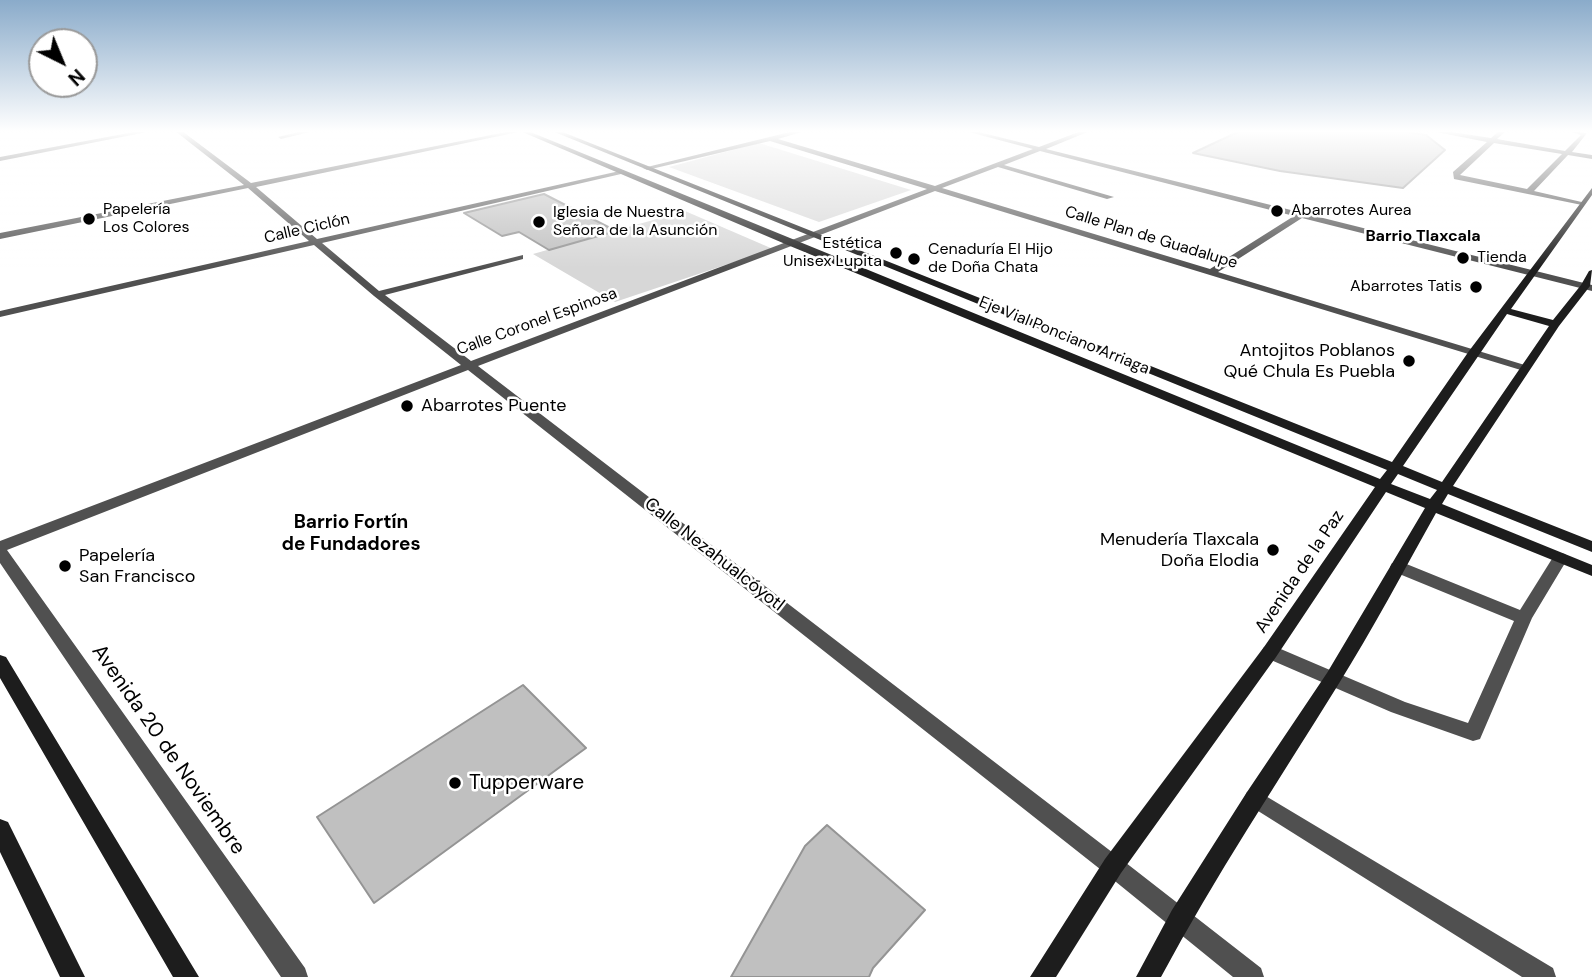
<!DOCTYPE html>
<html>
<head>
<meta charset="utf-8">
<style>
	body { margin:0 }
	#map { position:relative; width:1592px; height:977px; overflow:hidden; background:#fff; font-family:"DM Sans",sans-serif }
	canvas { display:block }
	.north { position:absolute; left:28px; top:28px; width:70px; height:70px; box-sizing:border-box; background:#fff; border:2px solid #999; border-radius:50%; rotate:137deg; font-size:19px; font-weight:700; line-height:28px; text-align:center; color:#000 }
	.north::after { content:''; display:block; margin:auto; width:24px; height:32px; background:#000; clip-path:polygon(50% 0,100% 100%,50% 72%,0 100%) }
</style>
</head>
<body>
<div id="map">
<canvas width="1592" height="977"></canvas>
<div class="north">N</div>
</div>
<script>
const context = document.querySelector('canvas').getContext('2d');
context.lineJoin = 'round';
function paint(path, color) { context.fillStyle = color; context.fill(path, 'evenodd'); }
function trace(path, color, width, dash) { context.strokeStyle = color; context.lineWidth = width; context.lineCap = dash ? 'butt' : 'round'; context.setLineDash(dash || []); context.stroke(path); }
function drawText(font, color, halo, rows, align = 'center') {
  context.font = font + ' "DM Sans",sans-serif'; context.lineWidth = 5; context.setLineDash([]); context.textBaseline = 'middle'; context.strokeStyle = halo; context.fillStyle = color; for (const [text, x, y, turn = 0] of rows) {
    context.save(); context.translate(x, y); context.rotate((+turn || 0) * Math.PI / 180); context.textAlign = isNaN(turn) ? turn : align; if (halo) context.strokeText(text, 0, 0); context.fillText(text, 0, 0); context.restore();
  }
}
paint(new Path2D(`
	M 759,143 L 911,190 L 819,222 L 669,167 Z
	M 685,211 L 773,249 L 615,302 L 533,254 Z`), '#d7d7d7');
const building = new Path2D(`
	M 1240,131 L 1400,131 L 1426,135 L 1445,150 L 1403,188 L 1280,171 L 1193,153 Z
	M 544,194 L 616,231 L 549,250 L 519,232 L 502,236 L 464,213 Z
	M 523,685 L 586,748 L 374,903 L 317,817 Z
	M 827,825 L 925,910 L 873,968 L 869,977 L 731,977 L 805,846 Z`);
paint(building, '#c0c0c0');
trace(building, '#949494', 2);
paint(new Path2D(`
	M 302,131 L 314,131 L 281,139 L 278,137 Z
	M 1431,131 L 1445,131 L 1491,138 L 1499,131 L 1506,131 L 1497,139 L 1565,151 L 1581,135 L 1569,131 L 1587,133 L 1572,152 L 1592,155 L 1592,159 L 1568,155 L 1534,191 L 1586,203 L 1582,205 L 1454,179 L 1453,172 L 1487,142 ZM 1494,143 L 1562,154 L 1527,189 L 1460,175 Z
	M 1560,553 L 1565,554 L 1568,558 L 1532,618 L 1480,739 L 1473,741 L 1391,712 L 1264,657 L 1261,652 L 1264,647 L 1270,645 L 1276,647 L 1405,702 L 1468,723 L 1514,621 L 1392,571 L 1390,567 L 1392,563 L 1404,563 L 1520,610 L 1555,554 Z`), '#505050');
paint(new Path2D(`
	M 139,131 L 152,131 L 0,161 L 0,157 Z
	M 175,131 L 182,131 L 251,183 L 511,131 L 523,131 L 256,187 L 317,239 L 624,170 L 621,174 L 322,243 L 379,291 L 523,255 L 523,259 L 385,295 L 471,361 L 927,189 L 770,141 L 647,170 L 643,168 L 794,131 L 805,131 L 778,139 L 935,186 L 1033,149 L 965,131 L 975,131 L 1039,147 L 1081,131 L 1090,131 L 1046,149 L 1592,285 L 1592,291 L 1302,218 L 1218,272 L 1528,366 L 1530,368 L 1524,371 L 935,191 L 478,366 L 1121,859 L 1261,968 L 1264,977 L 1233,977 L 1105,873 L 468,370 L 7,550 L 305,968 L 308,977 L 281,977 L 0,563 L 0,541 L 461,365 L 374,296 L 314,245 L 0,317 L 0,311 L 309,241 L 248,188 L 0,239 L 0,233 L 244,185 ZM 1040,151 L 1294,216 L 1210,269 L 942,188 L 998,167 L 1107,199 L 1114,197 L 1004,165 Z
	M 1254,789 L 1553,968 L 1556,977 L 1522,977 L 1247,804 L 1244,798 L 1247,792 Z`), '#505050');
paint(new Path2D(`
	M 520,131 L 528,131 L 1380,479 L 1387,470 L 552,131 L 560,131 L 1392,462 L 1469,351 L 1592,188 L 1592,195 L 1511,309 L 1553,320 L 1581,285 L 1589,271 L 1592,270 L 1590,286 L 1559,326 L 1453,486 L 1592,541 L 1592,552 L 1448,494 L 1442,504 L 1592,565 L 1592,576 L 1436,513 C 1404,570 1373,629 1338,685 C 1278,782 1215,876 1161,977 L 1136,977 L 1172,910 L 1247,792 L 1327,673 L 1425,508 L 1386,492 L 1276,657 L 1121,873 L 1056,977 L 1030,977 L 1105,859 L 1264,647 L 1375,487 L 790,246 ZM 1507,314 L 1549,326 L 1442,482 L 1403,466 ZM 1398,474 L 1437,490 L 1430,499 L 1391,484 Z
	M 0,655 L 6,657 L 199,977 L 173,977 L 0,678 Z
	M 0,819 L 8,822 L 85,977 L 60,977 L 0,852 Z`), '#1d1d1d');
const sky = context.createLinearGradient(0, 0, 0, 268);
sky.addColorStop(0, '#8aabca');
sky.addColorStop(0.49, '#fff');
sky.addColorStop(1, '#ffffff00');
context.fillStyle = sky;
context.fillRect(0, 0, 1592, 268);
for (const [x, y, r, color] of [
	[1277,211,7,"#000"],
	[89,219,7,"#000"],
	[539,222,7,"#000"],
	[896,253,7,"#000"],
	[1463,258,7,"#000"],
	[914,259,7,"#000"],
	[1476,287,7,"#000"],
	[1409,361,7,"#000"],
	[407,406,7,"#000"],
	[1273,550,7,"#000"],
	[65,566,7,"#000"],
	[455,783,7,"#000"]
]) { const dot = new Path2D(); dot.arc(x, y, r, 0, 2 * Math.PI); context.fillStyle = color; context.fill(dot); trace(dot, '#fff', 2.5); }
drawText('16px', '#000', '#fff', [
	["Papelería",103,210],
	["Los Colores",103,228],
	["Abarrotes Aurea",1291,211],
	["Iglesia de Nuestra",553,213],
	["Señora de la Asunción",553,231],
	["Estética",882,244,"right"],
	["Unisex Lupita",882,262,"right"],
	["Cenaduría El Hijo",928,250],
	["de Doña Chata",928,268],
	["Tienda",1477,258],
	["Abarrotes Tatis",1462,287,"right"]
], 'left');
drawText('16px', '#000', '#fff', [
	["Calle Ciclón",307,229,-13],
	["Calle Plan de Guadalupe",1151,238,17],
	["Calle Coronel Espinosa",537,322,-20],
	["Eje Vial Ponciano Arriaga",1064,336,22]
]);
drawText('bold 16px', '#000', '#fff', [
	["Barrio Tlaxcala",1423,237]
]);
drawText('18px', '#000', '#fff', [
	["Antojitos Poblanos",1395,351],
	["Qué Chula Es Puebla",1395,372],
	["Abarrotes Puente",421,406,"left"],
	["Menudería Tlaxcala",1259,540],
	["Doña Elodia",1259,561],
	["Papelería",79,556,"left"],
	["San Francisco",79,577,"left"]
], 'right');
drawText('18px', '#000', '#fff', [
	["Calle Nezahualcóyotl",714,555,38],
	["Avenida de la Paz",1300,572,-56]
]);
drawText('bold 19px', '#000', '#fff', [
	["Barrio Fortín",351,523],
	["de Fundadores",351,545]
]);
drawText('21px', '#000', '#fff', [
	["Avenida 20 de Noviembre",168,750,55]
]);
drawText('21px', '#000', '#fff', [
	["Tupperware",469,783]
], 'left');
</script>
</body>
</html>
